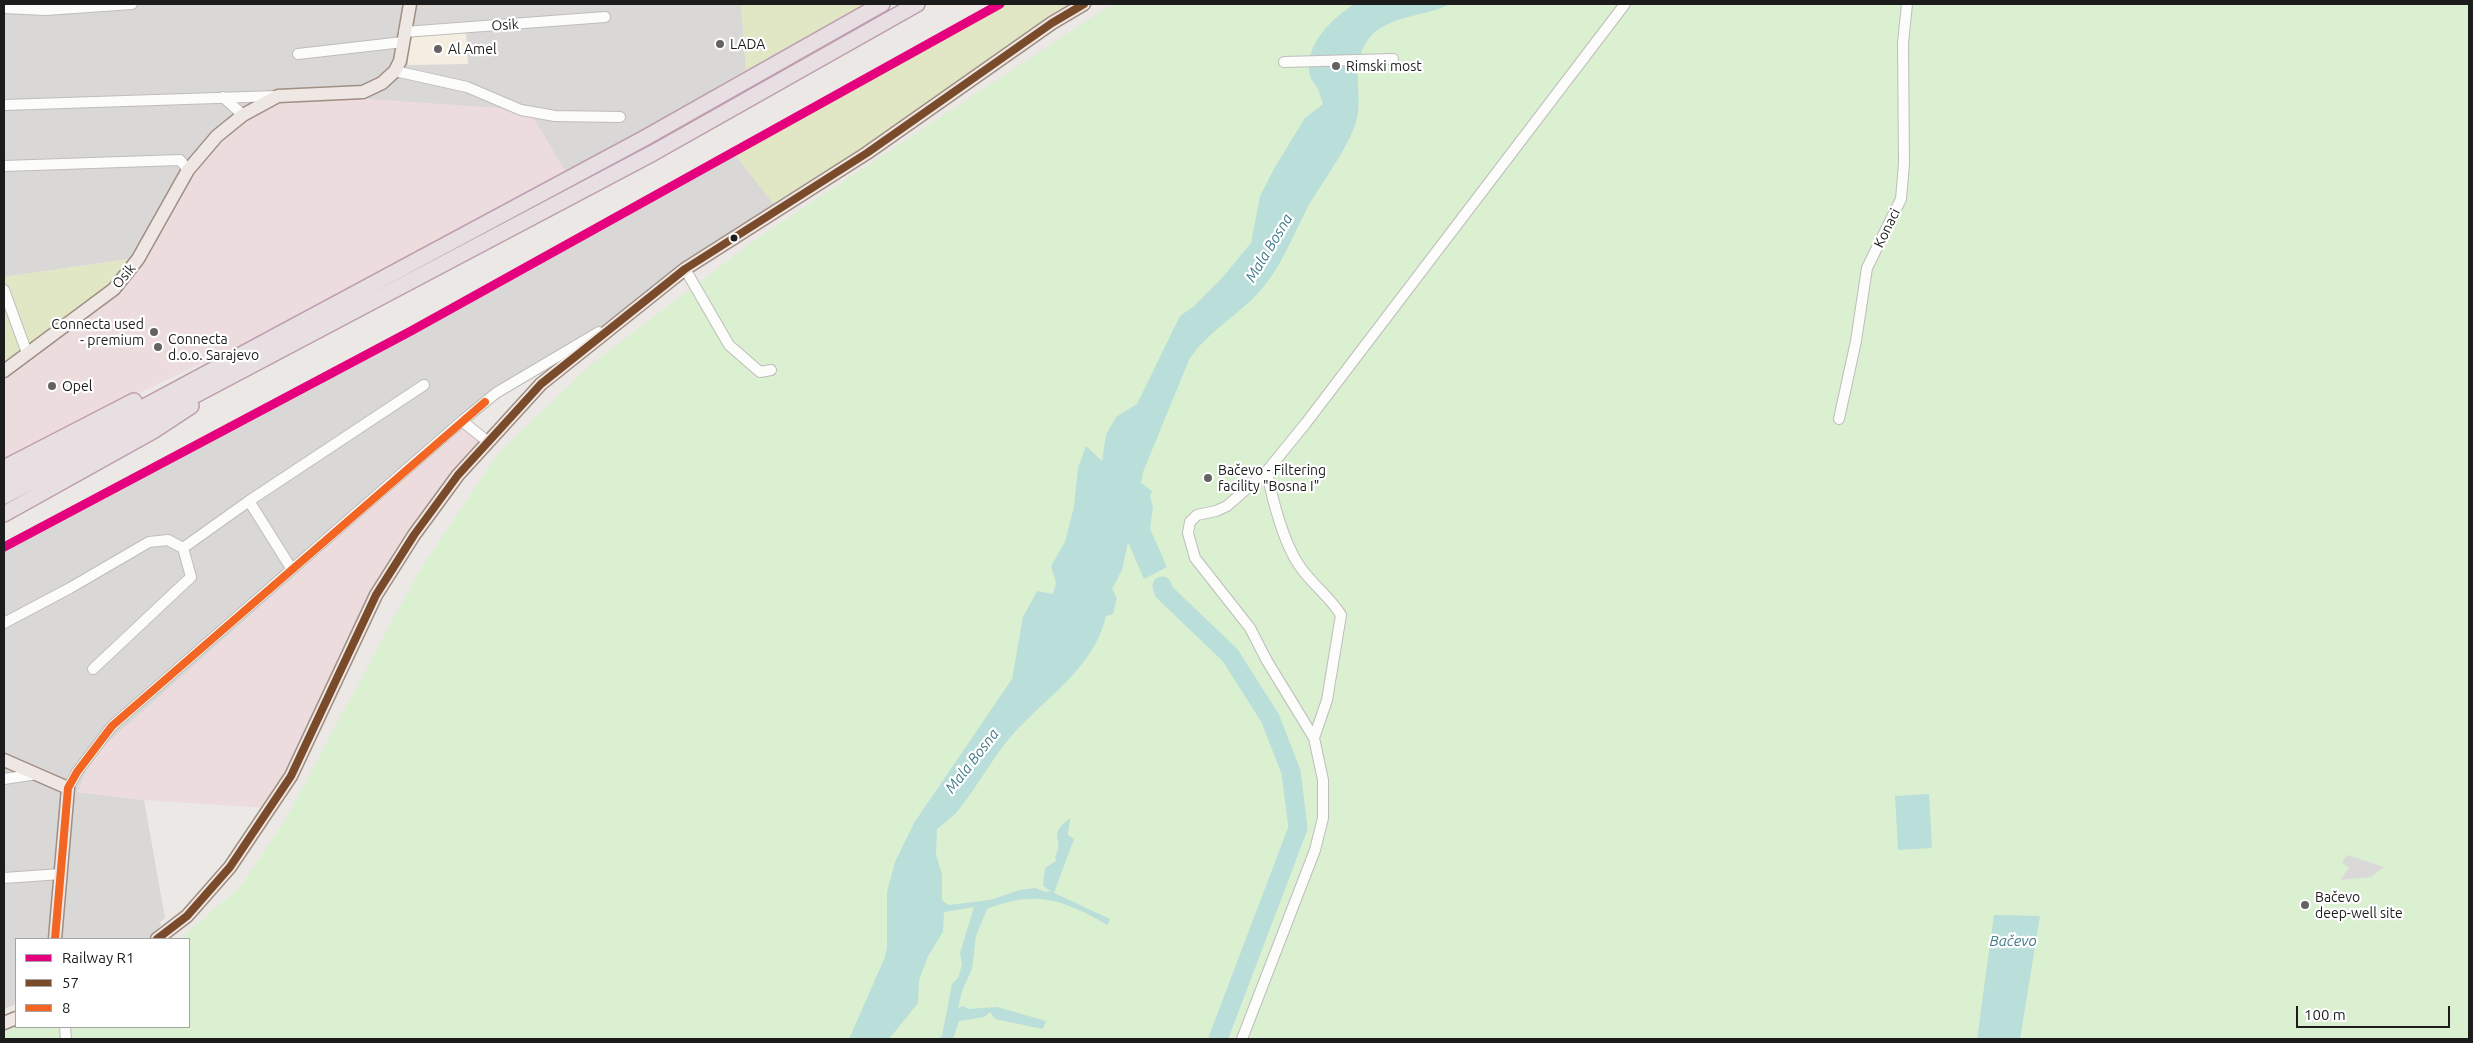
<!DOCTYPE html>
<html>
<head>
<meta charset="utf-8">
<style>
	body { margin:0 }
	#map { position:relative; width:2473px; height:1043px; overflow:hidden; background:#ebe8e5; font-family:Ubuntu,sans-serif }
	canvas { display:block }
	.frame { position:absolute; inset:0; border:5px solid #1c1c1c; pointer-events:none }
	.legend { position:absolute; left:15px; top:938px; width:175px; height:90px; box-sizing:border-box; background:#fff; border:1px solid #a4a4a4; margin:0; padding:6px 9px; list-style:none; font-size:15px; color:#1c1c1c }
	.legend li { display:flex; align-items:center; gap:10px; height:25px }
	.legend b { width:25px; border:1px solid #a4a4a4 }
	.scale { position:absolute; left:2296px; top:1006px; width:154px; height:22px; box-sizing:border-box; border:2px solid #1c1c1c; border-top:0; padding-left:6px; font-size:15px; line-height:18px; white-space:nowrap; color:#1c1c1c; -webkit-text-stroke:4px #fff; paint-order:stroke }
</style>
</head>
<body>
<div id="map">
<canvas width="2473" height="1043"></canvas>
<div class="frame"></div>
<ul class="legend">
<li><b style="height:6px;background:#e5007d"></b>Railway R1</li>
<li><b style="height:6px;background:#7a4b2a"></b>57</li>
<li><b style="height:6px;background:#f26522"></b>8</li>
</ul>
<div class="scale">100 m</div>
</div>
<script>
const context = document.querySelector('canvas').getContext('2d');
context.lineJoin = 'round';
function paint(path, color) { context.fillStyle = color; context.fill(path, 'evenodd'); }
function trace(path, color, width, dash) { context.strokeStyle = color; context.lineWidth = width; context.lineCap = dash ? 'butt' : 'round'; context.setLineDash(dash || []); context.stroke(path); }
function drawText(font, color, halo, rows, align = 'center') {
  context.font = font + ' Ubuntu,sans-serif'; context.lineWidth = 4.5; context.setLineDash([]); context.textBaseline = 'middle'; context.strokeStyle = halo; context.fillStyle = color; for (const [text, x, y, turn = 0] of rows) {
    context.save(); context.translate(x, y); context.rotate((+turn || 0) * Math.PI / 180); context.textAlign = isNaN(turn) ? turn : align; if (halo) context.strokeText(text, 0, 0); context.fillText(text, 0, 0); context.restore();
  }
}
paint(new Path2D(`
	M 4,4 L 741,4 L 746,70 L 567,174 L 136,258 L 4,277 Z
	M 733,152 L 776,207 L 490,402 L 93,756 L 78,792 L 144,800 L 165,918 L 139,939 L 16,939 L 16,1004 L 4,1009 L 4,547 L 411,331 Z`), '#dad8d7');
paint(new Path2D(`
	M 311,95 L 529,110 L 567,174 L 257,337 L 137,394 L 4,463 L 4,377 L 74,324 L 127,274 L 172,199 L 235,123 L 267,105 Z
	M 463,425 L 491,445 L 458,475 L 376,595 L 338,681 L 266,808 L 144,800 L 78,792 L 93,756 Z`), '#eddcde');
paint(new Path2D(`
	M 466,32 L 468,64 L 408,65 L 408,35 Z`), '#f5eee0');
paint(new Path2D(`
	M 140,871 L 161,925 L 152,936 L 147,939 L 66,939 L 69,874 Z`), '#d9d8d6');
paint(new Path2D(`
	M 741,4 L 872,4 L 746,70 Z
	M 1007,4 L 1071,4 L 776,207 L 733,152 Z
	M 136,258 L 127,274 L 4,373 L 4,277 Z`), '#e1e6c5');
paint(new Path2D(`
	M 1112,4 L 2469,4 L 2469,1039 L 4,1039 L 4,1025 L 16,1021 L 16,1027 L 189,1027 L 189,939 L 180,939 L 240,887 L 284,822 L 418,573 L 497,455 L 590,365 L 759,237 Z`), '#daf0d1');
paint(new Path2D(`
	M 2347,855 L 2354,857 L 2384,867 L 2371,877 L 2340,880 L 2349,868 L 2342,863 Z`), '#dbd9d8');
paint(new Path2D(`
	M 1354,4 L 1450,4 C 1425,17 1389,15 1370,37 C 1346,67 1367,97 1354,128 C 1343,155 1325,178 1310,203 C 1295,230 1284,262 1264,286 C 1242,314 1208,330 1189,360 L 1143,472 L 1141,483 L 1152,491 L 1150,496 L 1153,507 L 1150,529 L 1167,567 L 1144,579 L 1128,542 L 1122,570 L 1112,589 L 1117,598 L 1113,614 L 1106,616 C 1094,668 1047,696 1013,734 C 992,758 977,787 957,812 C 951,818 943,824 937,829 L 936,855 L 942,875 L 942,900 L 948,905 L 990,900 L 1020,890 L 1035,888 L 1046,892 L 1051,891 L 1043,886 L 1045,868 L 1056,861 L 1055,857 C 1067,836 1044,839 1070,818 L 1068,835 L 1074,839 L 1054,893 L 1110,919 L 1108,925 C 1064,900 1035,889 987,909 L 976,936 L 972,969 L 962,991 L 958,1008 L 963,1006 L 968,1009 L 997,1007 L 1046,1021 L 1043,1029 L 995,1019 L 990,1012 L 984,1017 L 959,1021 L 953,1039 L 937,1039 L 942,1036 L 952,984 L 958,978 L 962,965 L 960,953 L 974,907 L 944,912 L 943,932 L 928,956 L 919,980 L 918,1003 L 889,1039 L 849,1039 L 885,957 L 887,946 L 887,892 L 895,862 L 914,823 L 1012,679 L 1023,617 L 1037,591 L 1053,594 L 1056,583 L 1051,566 L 1065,542 L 1074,507 L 1078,468 L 1086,446 L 1102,461 L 1106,435 L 1116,417 L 1137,404 L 1180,316 L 1193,307 L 1222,278 L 1251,243 L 1260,196 L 1275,167 L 1305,118 L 1323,104 C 1321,99 1320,94 1318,89 C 1316,85 1311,80 1310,76 C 1303,45 1332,19 1354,4 Z
	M 1929,794 L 1932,848 L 1898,850 L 1895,796 Z
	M 1994,915 L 2040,916 L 2020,1039 L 1977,1039 Z`), '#badeda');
trace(new Path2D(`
	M 1162,586 L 1164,592 L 1230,655 L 1270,718 L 1291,772 L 1298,828 L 1218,1039`), '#badeda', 19);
const minor = new Path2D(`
	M 4,8 L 46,10 L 132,4
	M 404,32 L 605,17
	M 298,54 L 403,42
	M 1284,62 L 1393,59
	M 395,71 L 467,87 L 521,110 L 555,116 L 620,117
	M 223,97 L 243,115
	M 4,105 L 277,96
	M 4,166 L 180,160 L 188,170
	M 685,269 L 729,345 L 760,372 L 771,370
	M 4,290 L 27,353
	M 1839,419 L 1856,341 L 1867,268 L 1901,199 L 1904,164 L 1903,43 L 1907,4
	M 462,421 L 487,441
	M 1267,471 C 1272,499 1284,545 1301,568 C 1313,585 1330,597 1341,615 L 1327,700 L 1314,738
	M 249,501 L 291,568
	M 183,548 L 249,501 L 424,385
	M 4,623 L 70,588 L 149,542 L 168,540 L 183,548 L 191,577 L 93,669
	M 4,779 L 37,774
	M 68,788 L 77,772 L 112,726 L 462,421 L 496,393 L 599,332
	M 4,878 L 61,874
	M 65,1027 L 66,1039
	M 1242,1039 L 1315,850 L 1323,818 L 1323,780 L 1314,738 L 1267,661 L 1250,628 L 1195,558 L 1188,533 L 1190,522 L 1197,515 L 1216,511 L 1227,506 L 1267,471 L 1306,423 L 1625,4`);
const major = new Path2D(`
	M 4,371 L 114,289 L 138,259 L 188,170 L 217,136 L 243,115 L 278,96 L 363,92 L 382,83 L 395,71 L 400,61 L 410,4
	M 4,760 L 68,788 L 55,939
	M 157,939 L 187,916 L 230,867 L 291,776 L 376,595 L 414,535 L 458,475 L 541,384 L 685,269 L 867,153 L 1052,23 L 1084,4
	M 4,1023 L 16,1018`);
const highway = new Path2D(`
	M 4,468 L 134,401
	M 4,482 L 643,139 L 882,4
	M 4,496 L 653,153 L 917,4
	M 4,514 L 153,431 L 191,406`);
trace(minor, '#bebdbb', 12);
trace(major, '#a08e83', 15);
trace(highway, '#be9eb0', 18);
trace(minor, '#fcfcfb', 10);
trace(major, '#efe7e4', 12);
trace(highway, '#e8dfe2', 15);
trace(new Path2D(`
	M 157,939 L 187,916 L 230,867 L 291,776 L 376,595 L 414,535 L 458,475 L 541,384 L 685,269 L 867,153 L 1052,23 L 1084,4`), '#7a4b2a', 8);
trace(new Path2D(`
	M 55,939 L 68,788 L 77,772 L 112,726 L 485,402`), '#f26522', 8);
trace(new Path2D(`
	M 4,547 L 411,331 L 1000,4`), '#e5007d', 9);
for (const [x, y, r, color] of [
	[720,44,5,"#646362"],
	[438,49,5,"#646362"],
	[1336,66,5,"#646362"],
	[734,238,4.5,"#1c1c1c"],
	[154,332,5,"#646362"],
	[158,347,5,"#646362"],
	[52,386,5,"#646362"],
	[1208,478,5,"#646362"],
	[2305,905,5,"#646362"]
]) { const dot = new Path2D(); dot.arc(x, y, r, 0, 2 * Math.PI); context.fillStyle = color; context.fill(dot); trace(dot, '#fff', 2); }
drawText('14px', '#1c1c1c', '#fff', [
	["Osik",505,25,-4],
	["Konaci",1887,228,-64],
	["Osik",124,276,-50]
]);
drawText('14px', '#1c1c1c', '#fff', [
	["LADA",730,44],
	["Al Amel",448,49],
	["Rimski most",1346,66],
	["Connecta used",144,324,"right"],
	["- premium",144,340,"right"],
	["Connecta",168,339],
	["d.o.o. Sarajevo",168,355],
	["Opel",62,386],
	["Bačevo - Filtering",1218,470],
	["facility \"Bosna I\"",1218,486],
	["Bačevo",2315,897],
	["deep-well site",2315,913]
], 'left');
drawText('italic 15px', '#437a88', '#fff', [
	["Mala Bosna",1269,248,-59],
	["Mala Bosna",972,761,-52],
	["Bačevo",2013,941]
]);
</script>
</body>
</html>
